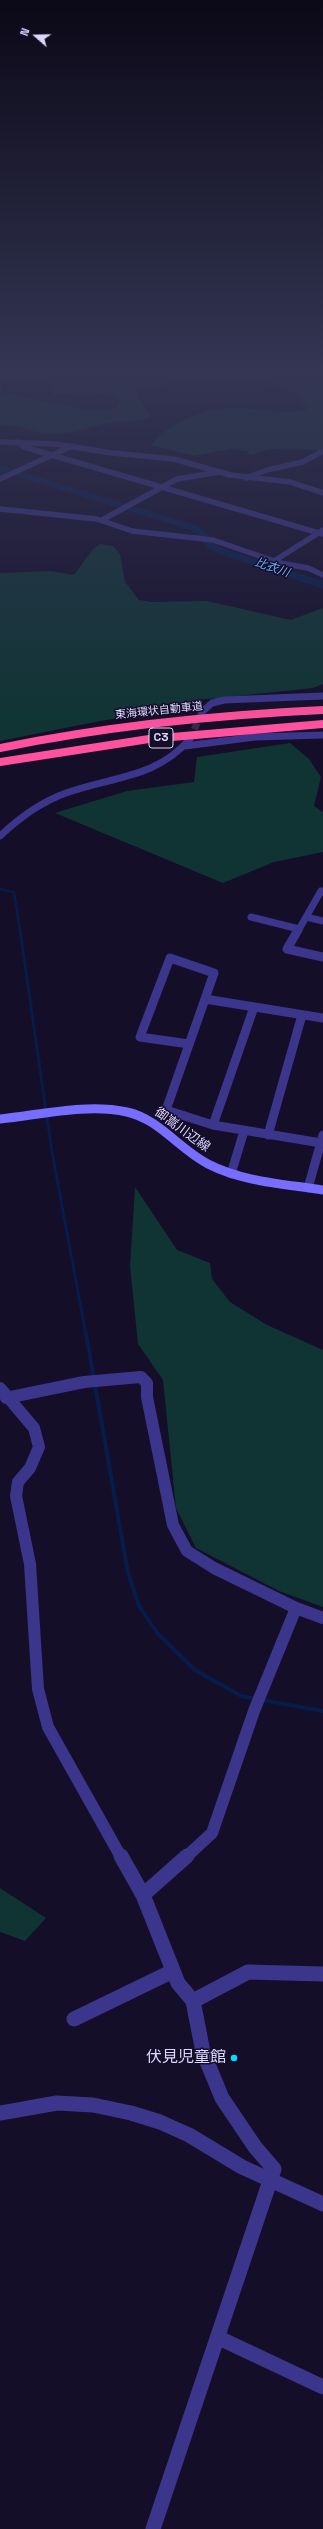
<!DOCTYPE html>
<html>
<head>
<meta charset="utf-8">
<style>
	body { margin:0 }
	#map { position:relative; width:323px; height:2529px; overflow:hidden; background:#140e29; font-family:"Space Grotesk",sans-serif }
	canvas { display:block }
	.north { position:absolute; left:16px; top:16px; width:40px; height:40px; -webkit-text-stroke:3px #140e29; paint-order:stroke; rotate:290deg; font-size:11px; font-weight:700; line-height:16px; text-align:center; color:#ddd6ff }
	.north::after { content:''; display:block; margin:auto; width:14px; height:18px; background:#ddd6ff; clip-path:polygon(50% 0,100% 100%,50% 72%,0 100%) }
</style>
</head>
<body>
<div id="map">
<canvas width="323" height="2529"></canvas>
<div class="north">N</div>
</div>
<script>
const context = document.querySelector('canvas').getContext('2d');
context.lineJoin = 'round';
function paint(path, color) { context.fillStyle = color; context.fill(path, 'evenodd'); }
function trace(path, color, width, dash) { context.strokeStyle = color; context.lineWidth = width; context.lineCap = dash ? 'butt' : 'round'; context.setLineDash(dash || []); context.stroke(path); }
function drawText(font, color, halo, rows, align = 'center') {
  context.font = font + ' "Space Grotesk","Noto Sans JP",sans-serif'; context.lineWidth = 3; context.setLineDash([]); context.textBaseline = 'middle'; context.strokeStyle = halo; context.fillStyle = color; for (const [text, x, y, turn = 0] of rows) {
    context.save(); context.translate(x, y); context.rotate((+turn || 0) * Math.PI / 180); context.textAlign = isNaN(turn) ? turn : align; if (halo) context.strokeText(text, 0, 0); context.fillText(text, 0, 0); context.restore();
  }
}
paint(new Path2D(`
	M 59,374 L 156,374 L 167,379 L 166,385 L 138,391 L 138,398 L 151,417 C 139,423 127,420 115,422 C 93,425 73,435 51,434 C 34,434 17,422 0,426 L 0,379 L 3,393 C 41,398 77,414 116,409 L 120,401 L 107,394 L 87,396 L 53,394 L 49,389 Z
	M 244,374 L 323,374 L 323,450 L 269,449 L 250,455 L 247,451 L 231,449 L 194,456 L 151,445 C 170,423 202,409 230,408 C 257,407 281,415 307,410 L 299,395 Z
	M 100,544 L 113,546 L 120,554 L 125,582 L 139,600 L 151,602 L 207,601 L 291,620 L 323,608 L 323,684 L 313,688 L 199,700 L 180,709 L 100,721 L 0,741 L 0,573 L 50,571 L 74,575 L 93,549 Z
	M 290,743 L 309,759 L 321,777 L 314,806 L 323,812 L 323,852 L 274,862 L 223,883 L 55,813 L 127,791 L 194,782 L 197,757 Z
	M 135,1187 L 177,1250 L 210,1263 L 212,1279 L 230,1302 L 267,1325 L 323,1350 L 323,1607 L 279,1591 L 196,1548 L 176,1508 L 163,1380 L 138,1344 L 130,1266 Z
	M 0,1888 L 46,1918 L 25,1941 L 0,1932 Z`), '#103434');
trace(new Path2D(`
	M 0,889 L 14,892 L 20,931`), '#061c4a', 2.5);
trace(new Path2D(`
	M 20,930 L 52,1152 L 86,1335`), '#061c4a', 3);
trace(new Path2D(`
	M 86,1334 L 128,1573 L 139,1606 L 158,1634 L 195,1670 L 241,1696 L 323,1711`), '#061c4a', 4);
paint(new Path2D(`
	M 0,465 L 198,526 C 208,533 212,542 222,548 L 323,581 L 323,589 L 214,552 C 203,546 200,538 190,530 L 0,471 Z`), '#061c4a');
trace(new Path2D(`
	M 190,739 L 202,712`), '#322c49', 7, [7, 3.5]);
trace(new Path2D(`
	M 18,442 L 24,447 L 323,534
	M 246,478 L 267,470 L 303,462 L 323,451
	M 0,479 L 72,446
	M 0,509 L 97,519 L 132,531 L 213,540 L 280,563 L 308,568 L 323,575
	M 102,520 L 177,479 L 220,472
	M 274,561 L 323,530`), '#3c358c', 5.5);
trace(new Path2D(`
	M 202,712 L 212,703 L 224,700 L 323,696
	M 185,746 L 255,737 L 323,735
	M 0,836 C 19,818 41,802 66,793 C 113,776 155,779 190,739
	M 251,917 L 299,929
	M 306,917 L 323,921
	M 298,931 L 321,891 L 323,892`), '#3c358c', 7);
trace(new Path2D(`
	M 298,930 L 287,949 L 323,957
	M 189,1044 L 140,1037 L 170,958 L 214,973 L 205,999
	M 213,1125 L 254,1007
	M 268,1135 L 302,1015
	M 321,1143 L 213,1125 L 166,1110 L 205,999 L 323,1018
	M 231,1174 L 244,1131
	M 308,1188 L 323,1135`), '#3c358c', 9);
trace(new Path2D(`
	M 0,1388 L 34,1428 L 39,1447 L 30,1468 L 18,1482 L 16,1496 L 30,1564 L 38,1689 L 48,1727 L 121,1857
	M 6,1398 L 84,1382 L 141,1377 L 147,1383 L 147,1397 L 173,1525 L 187,1551 L 214,1568 L 296,1608 L 323,1618
	M 186,1857 L 212,1833 L 254,1711 L 296,1608`), '#3c358c', 12);
trace(new Path2D(`
	M 121,1856 L 143,1895 L 178,1983 L 193,2001 L 203,2052 L 222,2098 L 255,2147 L 274,2169 L 153,2529
	M 143,1895 L 187,1856
	M 193,2001 L 248,1972 L 323,1974
	M 74,2019 L 173,1971
	M 0,2113 L 57,2103 L 93,2105 L 131,2113 L 160,2122 L 189,2135 L 242,2167 L 323,2204
	M 219,2338 L 323,2387`), '#3c358c', 15);
trace(new Path2D(`
	M 0,442 L 55,444 L 112,453 L 174,459 L 230,475 L 290,482 L 323,493`), '#3c358c', 5.5);
trace(new Path2D(`
	M 0,1119 C 40,1115 87,1103 127,1112 C 159,1119 179,1149 208,1164 C 243,1182 285,1184 323,1190`), '#776dff', 9);
trace(new Path2D(`
	M 0,748 C 107,726 214,715 323,710
	M 0,762 L 149,739 L 323,724`), '#ff519d', 8);
const sky = context.createLinearGradient(0, 0, 0, 728);
sky.addColorStop(0, '#0b0817');
sky.addColorStop(0.51, '#343654');
sky.addColorStop(1, '#34365400');
context.fillStyle = sky;
context.fillRect(0, 0, 323, 728);
for (const [x, y, r, color] of [
	[234,2058,4,"#02dbff"]
]) { const dot = new Path2D(); dot.arc(x, y, r, 0, 2 * Math.PI); context.fillStyle = color; context.fill(dot); trace(dot, '#140e29', 1.5); }
drawText('11px', '#ddd6ff', '#140e29', [
	["東海環状自動車道",159,711,-6]
]);
drawText('italic 12px', '#64b1ff', '#140e29', [
	["比衣川",272,568,19]
]);
for (const [x, y, w] of [
	[161,738,24]
]) { const box = new Path2D(); box.roundRect(x - w / 2, y - 10, w, 20, 3); context.fillStyle = '#140e29'; context.fill(box); trace(box, '#ddd6ff', 1); }
drawText('bold 12px', '#ddd6ff', null, [
	["C3",161,738]
]);
drawText('13px', '#ddd6ff', '#140e29', [
	["御嵩川辺線",182,1130,36]
]);
drawText('16px', '#ddd6ff', '#140e29', [
	["伏見児童館",226,2058]
], 'right');
</script>
</body>
</html>
